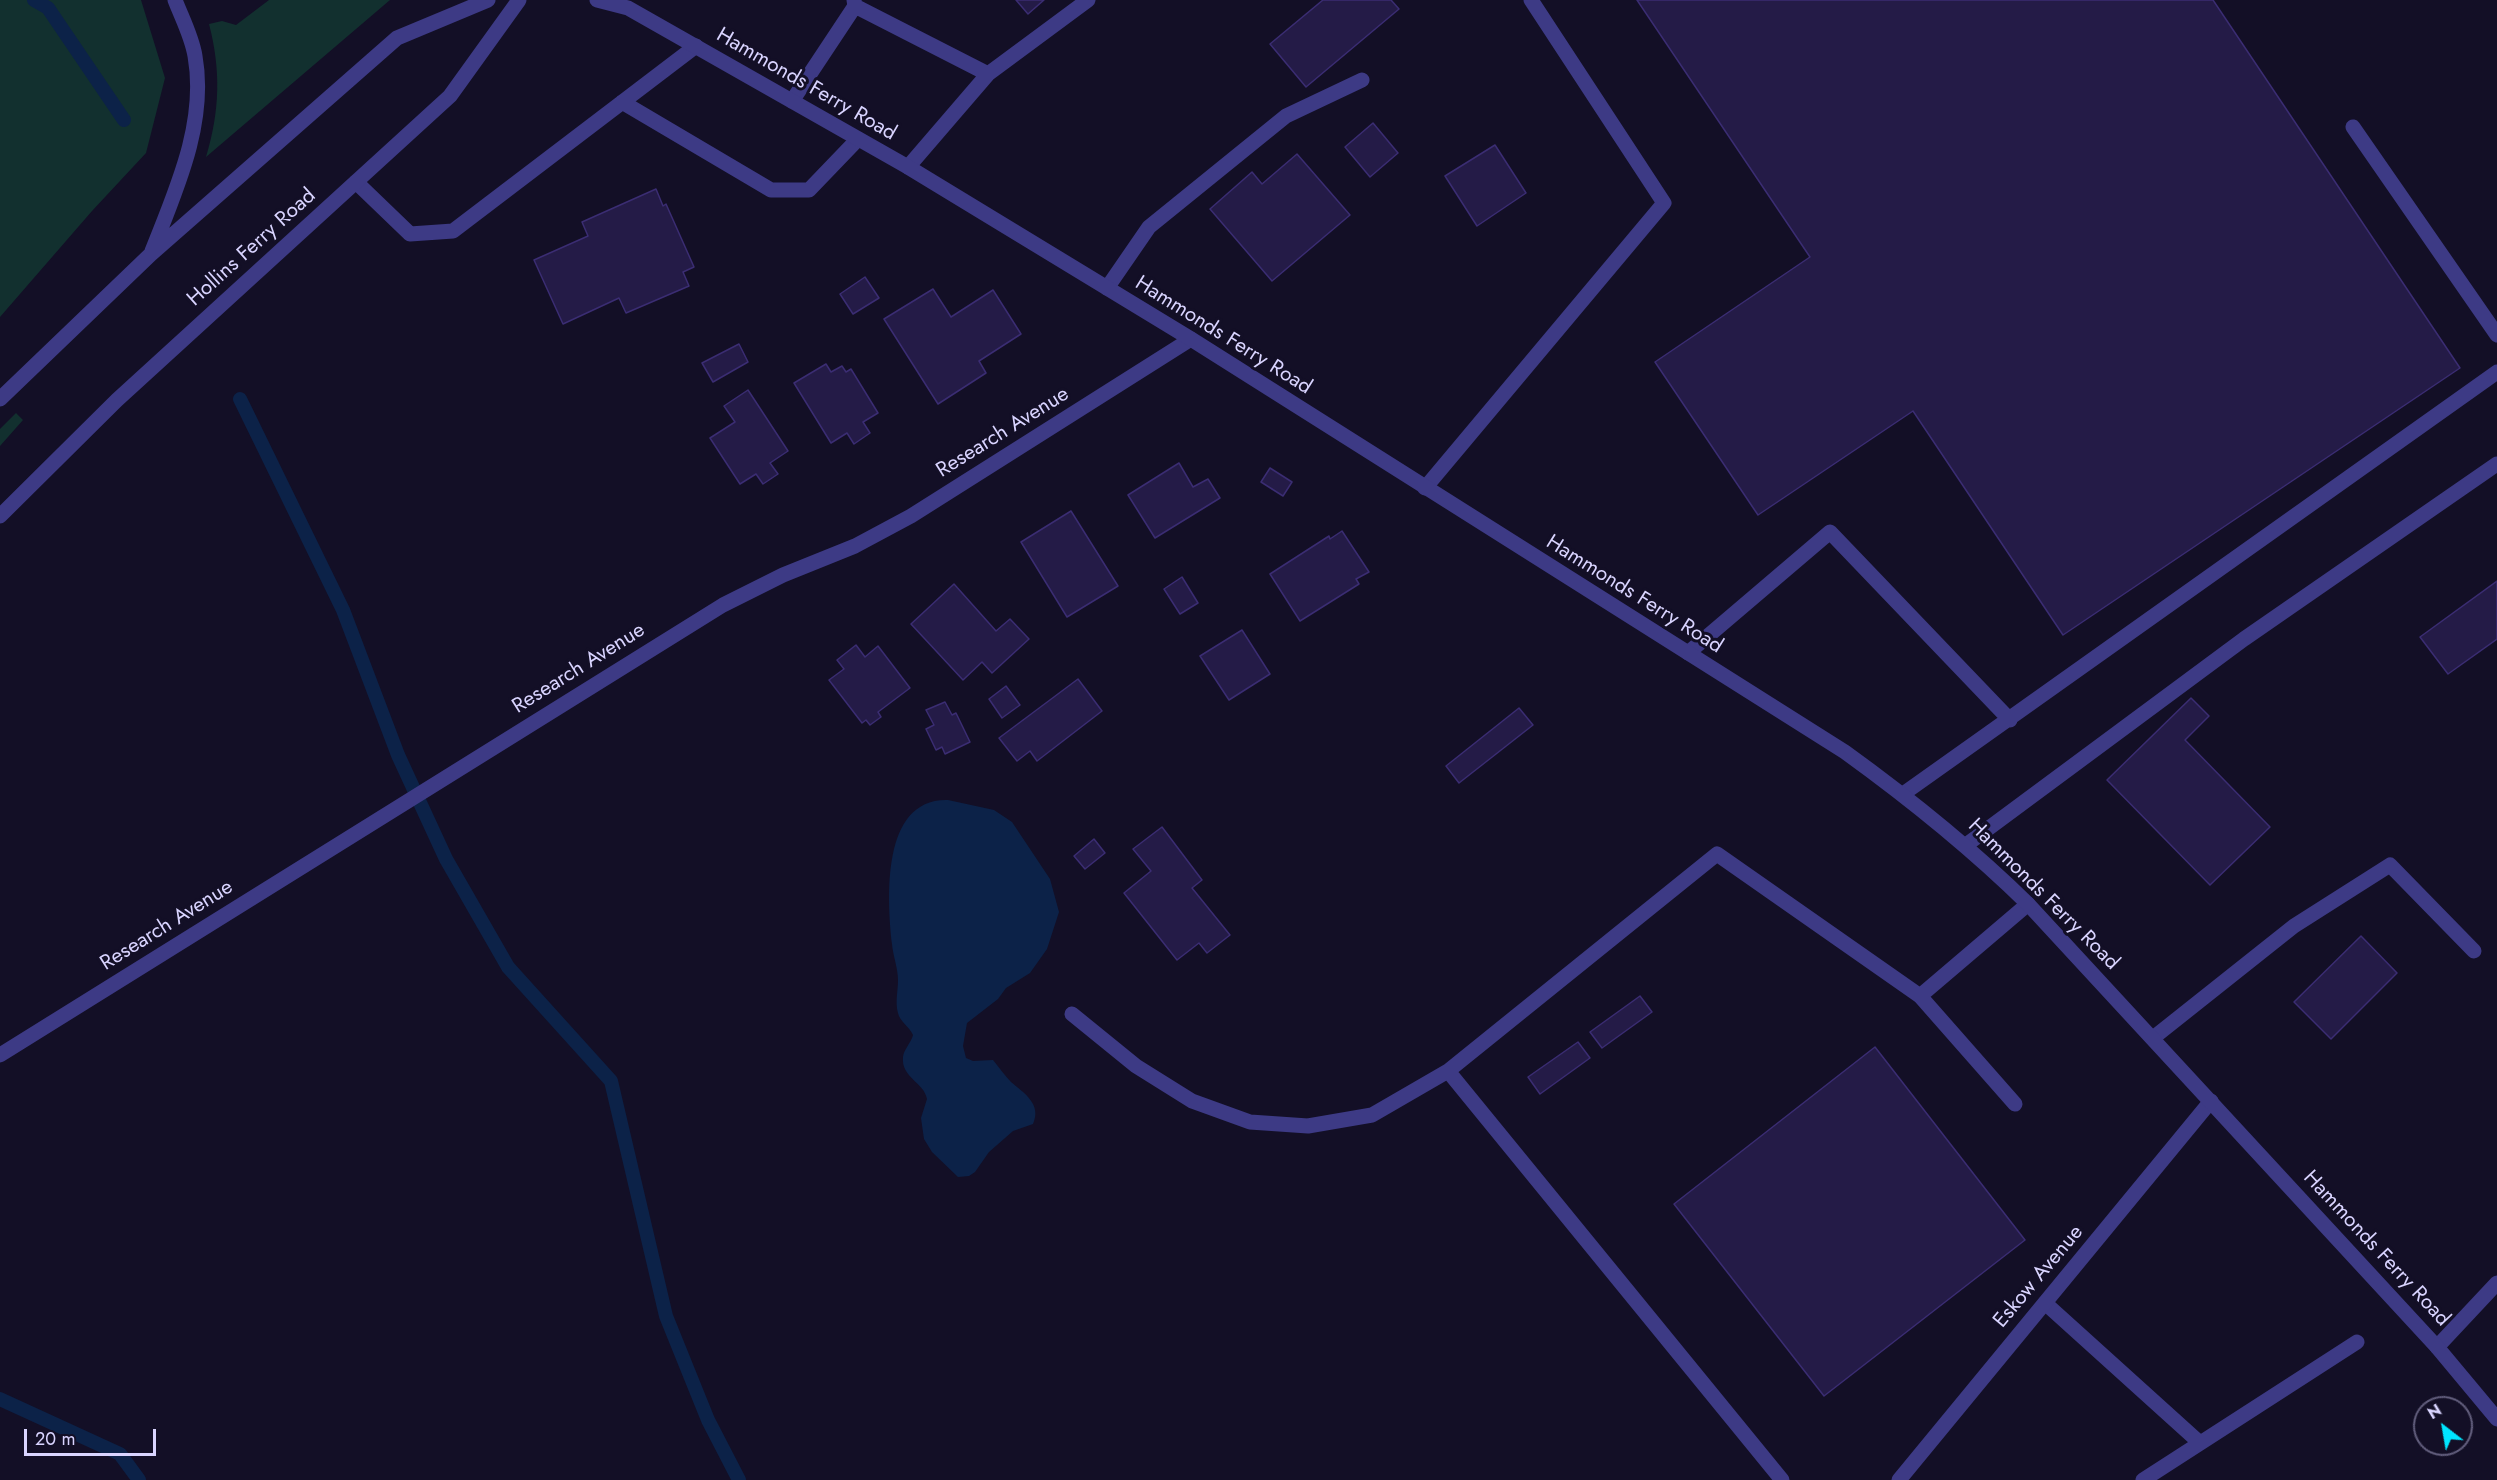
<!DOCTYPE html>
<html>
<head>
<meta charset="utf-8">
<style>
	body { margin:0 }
	#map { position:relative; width:2497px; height:1480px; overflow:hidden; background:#130f26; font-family:Jost,sans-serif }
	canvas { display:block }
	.north { position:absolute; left:2413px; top:1396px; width:60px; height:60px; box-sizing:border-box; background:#130f26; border:2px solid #625e7d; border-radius:50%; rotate:329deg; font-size:16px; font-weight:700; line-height:24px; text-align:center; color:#d9d4ff }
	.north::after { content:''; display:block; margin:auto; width:21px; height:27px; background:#00e5ff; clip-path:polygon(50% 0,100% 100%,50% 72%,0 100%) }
	.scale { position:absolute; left:24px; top:1429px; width:132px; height:27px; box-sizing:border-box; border:3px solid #d9d4ff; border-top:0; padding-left:8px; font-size:18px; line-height:21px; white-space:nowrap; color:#d9d4ff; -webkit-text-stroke:4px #130f26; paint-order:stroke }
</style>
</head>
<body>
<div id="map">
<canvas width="2497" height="1480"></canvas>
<div class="north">N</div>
<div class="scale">20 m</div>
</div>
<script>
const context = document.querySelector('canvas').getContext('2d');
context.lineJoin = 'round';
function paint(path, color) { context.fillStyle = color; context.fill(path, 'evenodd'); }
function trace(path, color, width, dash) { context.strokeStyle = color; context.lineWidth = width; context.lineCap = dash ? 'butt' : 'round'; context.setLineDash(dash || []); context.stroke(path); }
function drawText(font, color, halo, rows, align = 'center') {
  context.font = font + ' Jost,sans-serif'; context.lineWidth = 6; context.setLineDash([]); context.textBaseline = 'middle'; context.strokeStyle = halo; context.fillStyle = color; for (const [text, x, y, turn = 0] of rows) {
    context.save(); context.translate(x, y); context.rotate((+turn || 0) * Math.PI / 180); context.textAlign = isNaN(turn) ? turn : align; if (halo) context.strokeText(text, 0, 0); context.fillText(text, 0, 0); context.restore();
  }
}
paint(new Path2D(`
	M 0,0 L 141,0 L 165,78 L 146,153 L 92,211 L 0,317 Z
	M 269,0 L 390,0 L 206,157 C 220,111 221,70 209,24 L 222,21 L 236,25 Z
	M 16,413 L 23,420 L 0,446 L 0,429 Z`), '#12302f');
paint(new Path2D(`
	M 948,800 L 994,810 L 1012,822 L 1050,879 L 1059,912 L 1047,949 L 1030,973 L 1006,988 L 998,999 L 967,1023 L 963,1046 L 966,1058 L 973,1061 L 993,1060 C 999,1067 1004,1075 1011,1082 C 1024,1093 1042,1104 1033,1124 L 1013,1131 L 989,1152 L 975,1172 L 969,1176 L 958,1177 L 932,1152 L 924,1139 L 921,1118 L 927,1099 C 924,1082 901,1078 903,1057 C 904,1049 911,1043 913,1035 C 909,1026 900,1022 898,1013 C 895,1002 898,991 898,980 C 898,968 893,956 892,944 C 887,898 881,798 948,800 Z`), '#0c2248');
trace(new Path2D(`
	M 34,0 L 48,8 L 124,120
	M 240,399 L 343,610 L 398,755 L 446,859 L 508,967 L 611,1081 L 666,1316 L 708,1420 L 739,1480
	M 0,1399 L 120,1454 L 139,1480`), '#0c2248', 14);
const building = new Path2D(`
	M 1016,0 L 1044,0 L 1028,14 Z
	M 1323,0 L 1391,0 L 1399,9 L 1306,87 L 1270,44 Z
	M 1637,0 L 2213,0 L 2460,368 L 2063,635 L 1913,411 L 1758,515 L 1655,362 L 1810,257 Z
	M 1373,123 L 1398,153 L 1370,177 L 1345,147 Z
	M 1495,145 L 1526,193 L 1477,226 L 1445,176 Z
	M 1297,154 L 1350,215 L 1272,281 L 1210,209 L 1252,172 L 1262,184 Z
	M 656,189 L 663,206 L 666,204 L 694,267 L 683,272 L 689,286 L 626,313 L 619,298 L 563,324 L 534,260 L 588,236 L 582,222 Z
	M 865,277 L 879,298 L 853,314 L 840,294 Z
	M 933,289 L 951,317 L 993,290 L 1021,334 L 979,361 L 986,373 L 938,404 L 884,319 Z
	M 739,344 L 748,362 L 713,382 L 702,363 Z
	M 826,364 L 831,372 L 842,366 L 846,372 L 851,369 L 878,413 L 863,422 L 870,433 L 854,444 L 847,433 L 831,443 L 794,383 Z
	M 748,390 L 788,451 L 770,463 L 778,474 L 763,484 L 756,474 L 740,484 L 710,438 L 735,422 L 724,406 Z
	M 1179,463 L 1193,487 L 1208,479 L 1220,498 L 1155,538 L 1128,495 Z
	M 1270,468 L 1292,482 L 1283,496 L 1261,482 Z
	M 1071,511 L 1118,586 L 1067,617 L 1021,542 Z
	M 1342,531 L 1369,572 L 1356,579 L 1359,584 L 1300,621 L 1270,574 L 1329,536 L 1330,539 Z
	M 1182,577 L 1198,603 L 1180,614 L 1164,589 Z
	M 2497,581 L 2497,639 L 2448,674 L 2420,637 Z
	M 954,584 L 996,631 L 1010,619 L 1029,639 L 992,673 L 982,662 L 963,680 L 911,624 Z
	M 1242,630 L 1270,674 L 1229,700 L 1200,656 Z
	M 856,645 L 865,657 L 878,646 L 910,688 L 878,712 L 881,717 L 870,725 L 866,720 L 862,723 L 829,680 L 844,669 L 837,660 Z
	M 1078,679 L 1102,711 L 1037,761 L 1030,751 L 1017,761 L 999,738 Z
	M 1006,686 L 1020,705 L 1002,718 L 989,699 Z
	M 2191,698 L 2209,716 L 2185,740 L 2270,827 L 2210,885 L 2107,780 Z
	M 945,702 L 952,715 L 956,713 L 970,742 L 945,754 L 942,747 L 936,750 L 926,729 L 934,725 L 926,710 Z
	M 1519,708 L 1533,725 L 1459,783 L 1446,766 Z
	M 1162,827 L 1202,880 L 1192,888 L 1230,935 L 1207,953 L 1199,943 L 1177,960 L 1124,893 L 1151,871 L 1133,849 Z
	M 1094,839 L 1105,853 L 1085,869 L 1074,856 Z
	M 2361,936 L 2397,973 L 2331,1039 L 2294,1002 Z
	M 1640,996 L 1652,1012 L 1602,1048 L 1590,1032 Z
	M 1578,1042 L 1590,1058 L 1540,1094 L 1528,1077 Z
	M 1875,1047 L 2025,1240 L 1824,1396 L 1674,1204 Z`);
paint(building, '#241b47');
trace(building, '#3b2d73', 1.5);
trace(new Path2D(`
	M 855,6 L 988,74
	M 792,101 L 855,6 L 854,0
	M 622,102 L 771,190 L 809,190 L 858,139
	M 2353,127 L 2497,335
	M 908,167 L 988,74 L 1088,0
	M 356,182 L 410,234 L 453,231 L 696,46
	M 1107,288 L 1149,227 L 1286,116 L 1362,80
	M 1425,488 L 1664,203 L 1531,0
	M 1688,653 L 1830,532 L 2010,720
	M 1903,794 L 2497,372
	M 1966,845 L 2244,639 L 2497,464
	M 1920,996 L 2015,1104
	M 1072,1014 L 1136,1066 L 1192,1101 L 1250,1122 L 1308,1126 L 1372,1115 L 1448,1071 L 1717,854 L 1920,996 L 2028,904
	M 2153,1038 L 2294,926 L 2390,865 L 2474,951
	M 1448,1071 L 1782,1480
	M 2045,1303 L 2200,1443
	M 2437,1347 L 2497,1283
	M 2143,1480 L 2357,1342`), '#3d3a85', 15);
trace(new Path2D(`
	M 0,1055 L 723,605 L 783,575 L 855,546 L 911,516 L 1191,339
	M 1899,1480 L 2211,1101`), '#3d3a85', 15);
trace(new Path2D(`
	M 597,0 L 628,8 L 908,167 L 1191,339 L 1845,752 C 1910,799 1971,848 2028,904 L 2437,1347 L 2497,1419
	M 152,251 C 176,190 207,123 195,56 C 192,37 182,18 175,0
	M 0,399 L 151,254 L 397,38 L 488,0
	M 0,516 L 117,400 L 450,96 L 519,0`), '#3d3a85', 15);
drawText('21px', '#d9d4ff', '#130f26', [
	["Hammonds Ferry Road",806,85,30],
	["Hollins Ferry Road",252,248,-42],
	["Hammonds Ferry Road",1223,336,32],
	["Research Avenue",1003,433,-32],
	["Hammonds Ferry Road",1634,595,32],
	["Research Avenue",579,669,-32],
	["Hammonds Ferry Road",2043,895,45],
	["Research Avenue",167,926,-32],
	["Hammonds Ferry Road",2376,1249,47],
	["Eskow Avenue",2039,1277,-50]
]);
</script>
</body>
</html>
